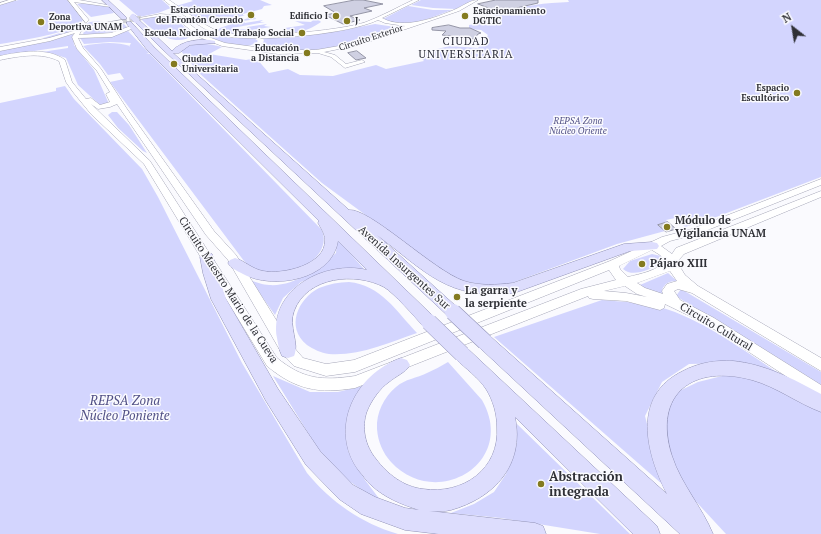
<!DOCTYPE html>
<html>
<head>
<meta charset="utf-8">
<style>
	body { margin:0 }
	#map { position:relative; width:821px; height:534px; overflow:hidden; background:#fafafe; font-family:"PT Serif",serif }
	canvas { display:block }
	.north { position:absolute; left:773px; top:8px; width:40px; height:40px; -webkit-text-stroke:3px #fafafe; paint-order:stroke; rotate:329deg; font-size:11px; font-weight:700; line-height:16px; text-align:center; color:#2f3036 }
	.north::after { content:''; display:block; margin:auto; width:14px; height:18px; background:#2f3036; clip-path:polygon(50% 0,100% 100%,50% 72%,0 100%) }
</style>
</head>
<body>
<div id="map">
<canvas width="821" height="534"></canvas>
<div class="north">N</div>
</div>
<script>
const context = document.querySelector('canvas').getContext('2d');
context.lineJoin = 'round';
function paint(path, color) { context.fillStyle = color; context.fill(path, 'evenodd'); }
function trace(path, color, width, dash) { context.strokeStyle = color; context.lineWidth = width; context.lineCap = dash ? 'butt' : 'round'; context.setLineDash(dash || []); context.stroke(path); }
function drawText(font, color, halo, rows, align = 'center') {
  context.font = font + ' "PT Serif",serif'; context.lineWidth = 3; context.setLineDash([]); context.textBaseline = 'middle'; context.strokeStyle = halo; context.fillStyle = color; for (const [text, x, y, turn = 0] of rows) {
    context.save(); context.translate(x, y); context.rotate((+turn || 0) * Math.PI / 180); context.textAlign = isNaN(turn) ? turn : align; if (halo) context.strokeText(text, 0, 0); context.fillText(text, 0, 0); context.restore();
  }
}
paint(new Path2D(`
	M 19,0 L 67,0 L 83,20 C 75,33 17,41 0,44 L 0,4 Z
	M 119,0 L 162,0 L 171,8 L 158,13 L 139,17 Z
	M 191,0 L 260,0 L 272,5 L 264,6 L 262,9 L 243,14 L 243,15 L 245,15 C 208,28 209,26 176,6 L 193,1 Z
	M 421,0 L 473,0 L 456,9 L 433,8 L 411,5 Z
	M 568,0 L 821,0 L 821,177 L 711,219 L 685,227 L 675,218 L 666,220 L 668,222 L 658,225 L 665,231 L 617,244 L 509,284 C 488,287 470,283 450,277 L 322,183 L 199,73 L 181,51 C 191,41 208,43 222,47 L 209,54 L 246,60 L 256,58 L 269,73 L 288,69 L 300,75 L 333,76 L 376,65 L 386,69 L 424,61 L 422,59 L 424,52 L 450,46 L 478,48 L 488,35 L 481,30 L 469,29 L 469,25 C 480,24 491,16 501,13 C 523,5 546,3 569,2 Z
	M 85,3 L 109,7 L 114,13 L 91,17 L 77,4 Z
	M 408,6 L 433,10 L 452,10 C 432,17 404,31 383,19 Z
	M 160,16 L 175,18 L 193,35 C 175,49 153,31 141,19 Z
	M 254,16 L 256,19 L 243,21 L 245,23 L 263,20 L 260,22 L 265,22 L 232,28 L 234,29 L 247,29 L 247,27 L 267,24 L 264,26 L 271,27 L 245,31 L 249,35 C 239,36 227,35 218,30 L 220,28 Z
	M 316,17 L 321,22 C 311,29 295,37 285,28 L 305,25 L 295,21 L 311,22 Z
	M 98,21 L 102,22 L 48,39 L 43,38 L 77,28 L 90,22 Z
	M 122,22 L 127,27 L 122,31 L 84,35 L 83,33 C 92,25 111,24 122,22 Z
	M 375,24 L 395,27 L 396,29 C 389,33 378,35 370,38 C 326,53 296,52 251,48 L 263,43 L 264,40 L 262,38 L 339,31 Z
	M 128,31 L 149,53 L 146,53 L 150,54 L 321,229 C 330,244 316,262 301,268 C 292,272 268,275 258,272 C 253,270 248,264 244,261 L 110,82 L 124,79 L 120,73 L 108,75 L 100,64 L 83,46 C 97,43 116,41 130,46 L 129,47 L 131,43 L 110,42 L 84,44 L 80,38 L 98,38 Z
	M 213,33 L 230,38 L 254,38 L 258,41 C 247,51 228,44 215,40 L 217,39 L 213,40 L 206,36 Z
	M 73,34 L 74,45 L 94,70 L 109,104 L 101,105 L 99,104 L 78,85 L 66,58 L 54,54 L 35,53 L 68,48 L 68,46 L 0,56 L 0,50 L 46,42 Z
	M 65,86 L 74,99 L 142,169 L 158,197 L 242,363 L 307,473 C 331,502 361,523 398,534 L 0,534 L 0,103 L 56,91 L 56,88 Z
	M 112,112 L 117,112 L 129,125 L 147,153 L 143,151 L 118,128 L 108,115 Z
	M 337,239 L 365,270 L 326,272 L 301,282 L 283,298 L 275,315 L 250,280 C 256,282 263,285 269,285 C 294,287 318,268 336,253 Z
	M 652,254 L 661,256 L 662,258 L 660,264 C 650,269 633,278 623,269 L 630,261 Z
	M 668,273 L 677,281 C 669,281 665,283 662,290 L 663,294 L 642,289 L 640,285 Z
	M 349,282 C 381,285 396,311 417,333 C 388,343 360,356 329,354 C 321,353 313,349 307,345 C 285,327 298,299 319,288 C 329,284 339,282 349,282 Z
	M 681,289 L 821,372 L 821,389 L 676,296 Z
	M 602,300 C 626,302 652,303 675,312 C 715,328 750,355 786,378 L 739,363 L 689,364 L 662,382 L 645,416 L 662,484 L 494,337 Z
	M 448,362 L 482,400 C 518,463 436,511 391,462 C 383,453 378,442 377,429 C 376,413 384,397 396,387 C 405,379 417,378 427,373 C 434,370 441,366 448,362 Z
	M 726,375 L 763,381 L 821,411 L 821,534 L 726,534 L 689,494 L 670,459 L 661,427 L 673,394 L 698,382 Z
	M 273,376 L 310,392 L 338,392 L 362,386 L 349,413 L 348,451 L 365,480 L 384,505 L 346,479 L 321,454 Z
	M 517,424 L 630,534 L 600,534 L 501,518 L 451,513 L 474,504 L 494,492 L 506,474 L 517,443 Z`), '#d3d5fe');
const building = new Path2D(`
	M 355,0 L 363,0 L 383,4 L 364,8 L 372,11 L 350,16 L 360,20 L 343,24 L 325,15 L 336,13 L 324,6 Z
	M 496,0 L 538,0 L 538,3 L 499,12 L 478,4 Z
	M 449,25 L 460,28 L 470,28 L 481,33 L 478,34 L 474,39 L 442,35 L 446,31 L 432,30 L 432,28 Z
	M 357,51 L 366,58 L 356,60 L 348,53 Z
	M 668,222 L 676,229 L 666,232 L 658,225 Z`);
paint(building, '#cfd0e2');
trace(building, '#9596a7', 1);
trace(new Path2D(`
	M 122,21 L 141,18`), '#d1d2d6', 5, [5, 2.5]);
const minor = new Path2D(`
	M 9,0 L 16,0 L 0,5 L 0,3 Z
	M 68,0 L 79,0 L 113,6 L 111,7 L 74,2 L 89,20 L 86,23 Z
	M 164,0 L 169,0 C 181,8 206,27 218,31 C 243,40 341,31 366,22 C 382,16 398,7 413,0 L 419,0 L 382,18 C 403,30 435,18 456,9 C 463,6 470,0 478,0 L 459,11 L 359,45 L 324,52 L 335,55 L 346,64 L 362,60 L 365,62 L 345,68 L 331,57 L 318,53 L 278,54 L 222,46 L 199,37 L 177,19 L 172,17 L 160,16 L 141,19 L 139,18 L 160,14 L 173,15 L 181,17 L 203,35 L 225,43 L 278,50 L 316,50 L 356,43 L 405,26 L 385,23 L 378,20 C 347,35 247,44 215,34 C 206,31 171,7 164,0 Z
	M 122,20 L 124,22 L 99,26 L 81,31 L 79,35 L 111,33 L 131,26 L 136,27 L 112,37 L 78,38 L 83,48 L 101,69 L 127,109 L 214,231 L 236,255 L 291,344 L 303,358 L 326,364 L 354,360 L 610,261 L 662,237 L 692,229 L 821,179 L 821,185 L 700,233 L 670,241 L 661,246 L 672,254 L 676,248 L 821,191 L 821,197 L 684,254 L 677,262 L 685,275 L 698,286 L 821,358 L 821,371 L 692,293 L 678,289 L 674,291 L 680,300 L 714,318 L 821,385 L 821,399 L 706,324 L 665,304 L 664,308 L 660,310 L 626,301 L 593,299 L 589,298 L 588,296 L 355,388 C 319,394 296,390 267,366 L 144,164 L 91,114 L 73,92 L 66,82 L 59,61 C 41,52 20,56 0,60 L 0,56 C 19,52 48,47 65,60 L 72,82 L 86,99 L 91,98 L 100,105 L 110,102 L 106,94 L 110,92 L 97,71 L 77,49 L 72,37 L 75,33 L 50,41 L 0,51 L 0,47 L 49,38 L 98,24 ZM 91,104 L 98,109 L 110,107 L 117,104 L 206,235 L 228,260 L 281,352 L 294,366 L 326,376 L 355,372 L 609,270 L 616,280 L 581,289 L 355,376 C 321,381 303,379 277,358 L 150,161 ZM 652,250 L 660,255 L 665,261 C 657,271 640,274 628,277 L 620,269 L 619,266 ZM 670,271 L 677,281 L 667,284 L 662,291 L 663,294 L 645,288 L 637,283 ZM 625,286 L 637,294 L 647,297 L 626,293 L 604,291 Z`);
const major = new Path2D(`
	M 102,0 L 108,0 L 126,17 L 126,19 L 122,19 Z
	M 134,19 L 138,19 L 173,52 L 172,51 C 182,40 202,38 215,41 L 215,43 L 190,45 L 179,53 L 173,53 L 349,210 C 370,208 434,271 464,281 C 480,286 496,285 513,283 L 624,244 L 652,242 L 657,243 L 659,246 L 657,249 L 630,251 L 514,293 C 448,301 425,271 377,235 L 458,308 L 461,312 L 458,316 L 453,318 L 448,316 L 159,46 L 134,21 Z
	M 127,22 L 131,22 L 154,47 L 435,318 L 437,322 L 435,326 L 429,328 L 423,326 C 415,317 394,293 384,287 C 356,272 307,276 294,311 C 288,326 300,344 294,356 L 288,358 L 282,356 C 279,350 278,344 277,338 C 269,289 325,260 367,270 L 338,241 C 332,280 273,290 243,274 C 237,271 231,268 228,263 L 230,260 L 235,258 C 245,261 252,269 263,271 C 282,275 326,265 325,240 C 325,234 321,228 318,223 L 319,221 L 148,51 L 127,24 Z
	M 207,252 L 212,254 L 226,299 L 278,389 L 320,451 L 353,485 L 375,497 L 405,508 L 419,510 C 401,504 385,498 371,485 C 366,481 363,475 359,471 C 328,429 355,374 401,358 L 407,360 L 410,365 C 405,373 396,376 389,382 C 380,388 371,401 367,411 C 361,427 365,446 376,459 C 387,474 404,487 423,489 C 463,495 500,469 497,427 C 497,414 493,400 486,389 C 479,378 465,368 456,359 L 454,354 L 456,349 L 462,347 L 468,349 L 657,526 L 660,534 L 633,534 L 515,417 C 525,465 494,498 451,510 C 444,512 436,511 429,511 L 535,523 L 543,526 L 546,534 L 439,534 L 405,530 L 361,514 L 339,499 L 306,465 L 266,401 L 211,299 L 203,273 L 200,257 L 202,254 Z
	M 485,335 L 491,337 L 667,494 C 646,453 631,396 683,371 C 698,363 715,360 733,361 C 764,364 794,379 821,394 L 821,412 C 797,403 777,387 752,380 C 694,364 652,393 672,456 C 681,484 702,507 713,534 L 680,534 L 479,347 L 477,342 L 479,337 Z`);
trace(minor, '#a6a7b8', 1);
trace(major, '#9192b7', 1);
paint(minor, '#fff');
paint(major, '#ddddfd');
const majorBridgeFar1 = new Path2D(`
	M 133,17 L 136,20`);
const majorBridge = new Path2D(`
	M 453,312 L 485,342
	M 429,322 L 462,354`);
trace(majorBridgeFar1, '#9192b7', 6, []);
trace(majorBridge, '#9192b7', 17, []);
trace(majorBridgeFar1, '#ddddfd', 6);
trace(majorBridge, '#ddddfd', 16);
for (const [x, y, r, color] of [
	[251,15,4,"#837a1f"],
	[336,16,4,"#837a1f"],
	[465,16,4,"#837a1f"],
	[347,21,4,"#837a1f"],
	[41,22,4,"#837a1f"],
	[302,33,4,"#837a1f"],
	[307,53,4,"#837a1f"],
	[174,64,4,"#837a1f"],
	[797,93,4,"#837a1f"],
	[667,227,4,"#837a1f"],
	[642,264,4,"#837a1f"],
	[457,297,4,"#837a1f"],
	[541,484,4,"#837a1f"]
]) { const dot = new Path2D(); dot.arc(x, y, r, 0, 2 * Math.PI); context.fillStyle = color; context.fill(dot); trace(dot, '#fafafe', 1.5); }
drawText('bold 9px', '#2f3036', '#fafafe', [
	["Estacionamiento",243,10],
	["del Frontón Cerrado",243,20],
	["Estacionamiento",473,11,"left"],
	["DGTIC",473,21,"left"],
	["Edificio I",328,16],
	["Zona",49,17,"left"],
	["Deportiva UNAM",49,27,"left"],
	["J",355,21,"left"],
	["Escuela Nacional de Trabajo Social",294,33],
	["Educación",299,48],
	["a Distancia",299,58],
	["Ciudad",182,59,"left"],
	["Universitaria",182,69,"left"],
	["Espacio",789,88],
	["Escultórico",789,98]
], 'right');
drawText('9px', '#2f3036', '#fafafe', [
	["Circuito Exterior",371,38,-18]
]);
drawText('italic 9px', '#515086', '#fafafe', [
	["REPSA Zona",578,121],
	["Núcleo Oriente",578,131]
]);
context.letterSpacing = '1px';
drawText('11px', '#282936', '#fafafe', [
	["CIUDAD",466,42],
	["UNIVERSITARIA",466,55]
]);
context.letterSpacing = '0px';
drawText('bold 11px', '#2f3036', '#fafafe', [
	["Módulo de",675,221],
	["Vigilancia UNAM",675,234],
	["Pájaro XIII",650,264],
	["La garra y",465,291],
	["la serpiente",465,304]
], 'left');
drawText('11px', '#2f3036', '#fafafe', [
	["Avenida Insurgentes Sur",404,268,42],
	["Circuito Maestro Mario de la Cueva",228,290,57],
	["Circuito Cultural",716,327,31]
]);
drawText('italic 13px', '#515086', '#fafafe', [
	["REPSA Zona",125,401],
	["Núcleo Poniente",125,416]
]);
drawText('bold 13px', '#2f3036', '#fafafe', [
	["Abstracción",549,477],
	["integrada",549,492]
], 'left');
</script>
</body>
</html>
